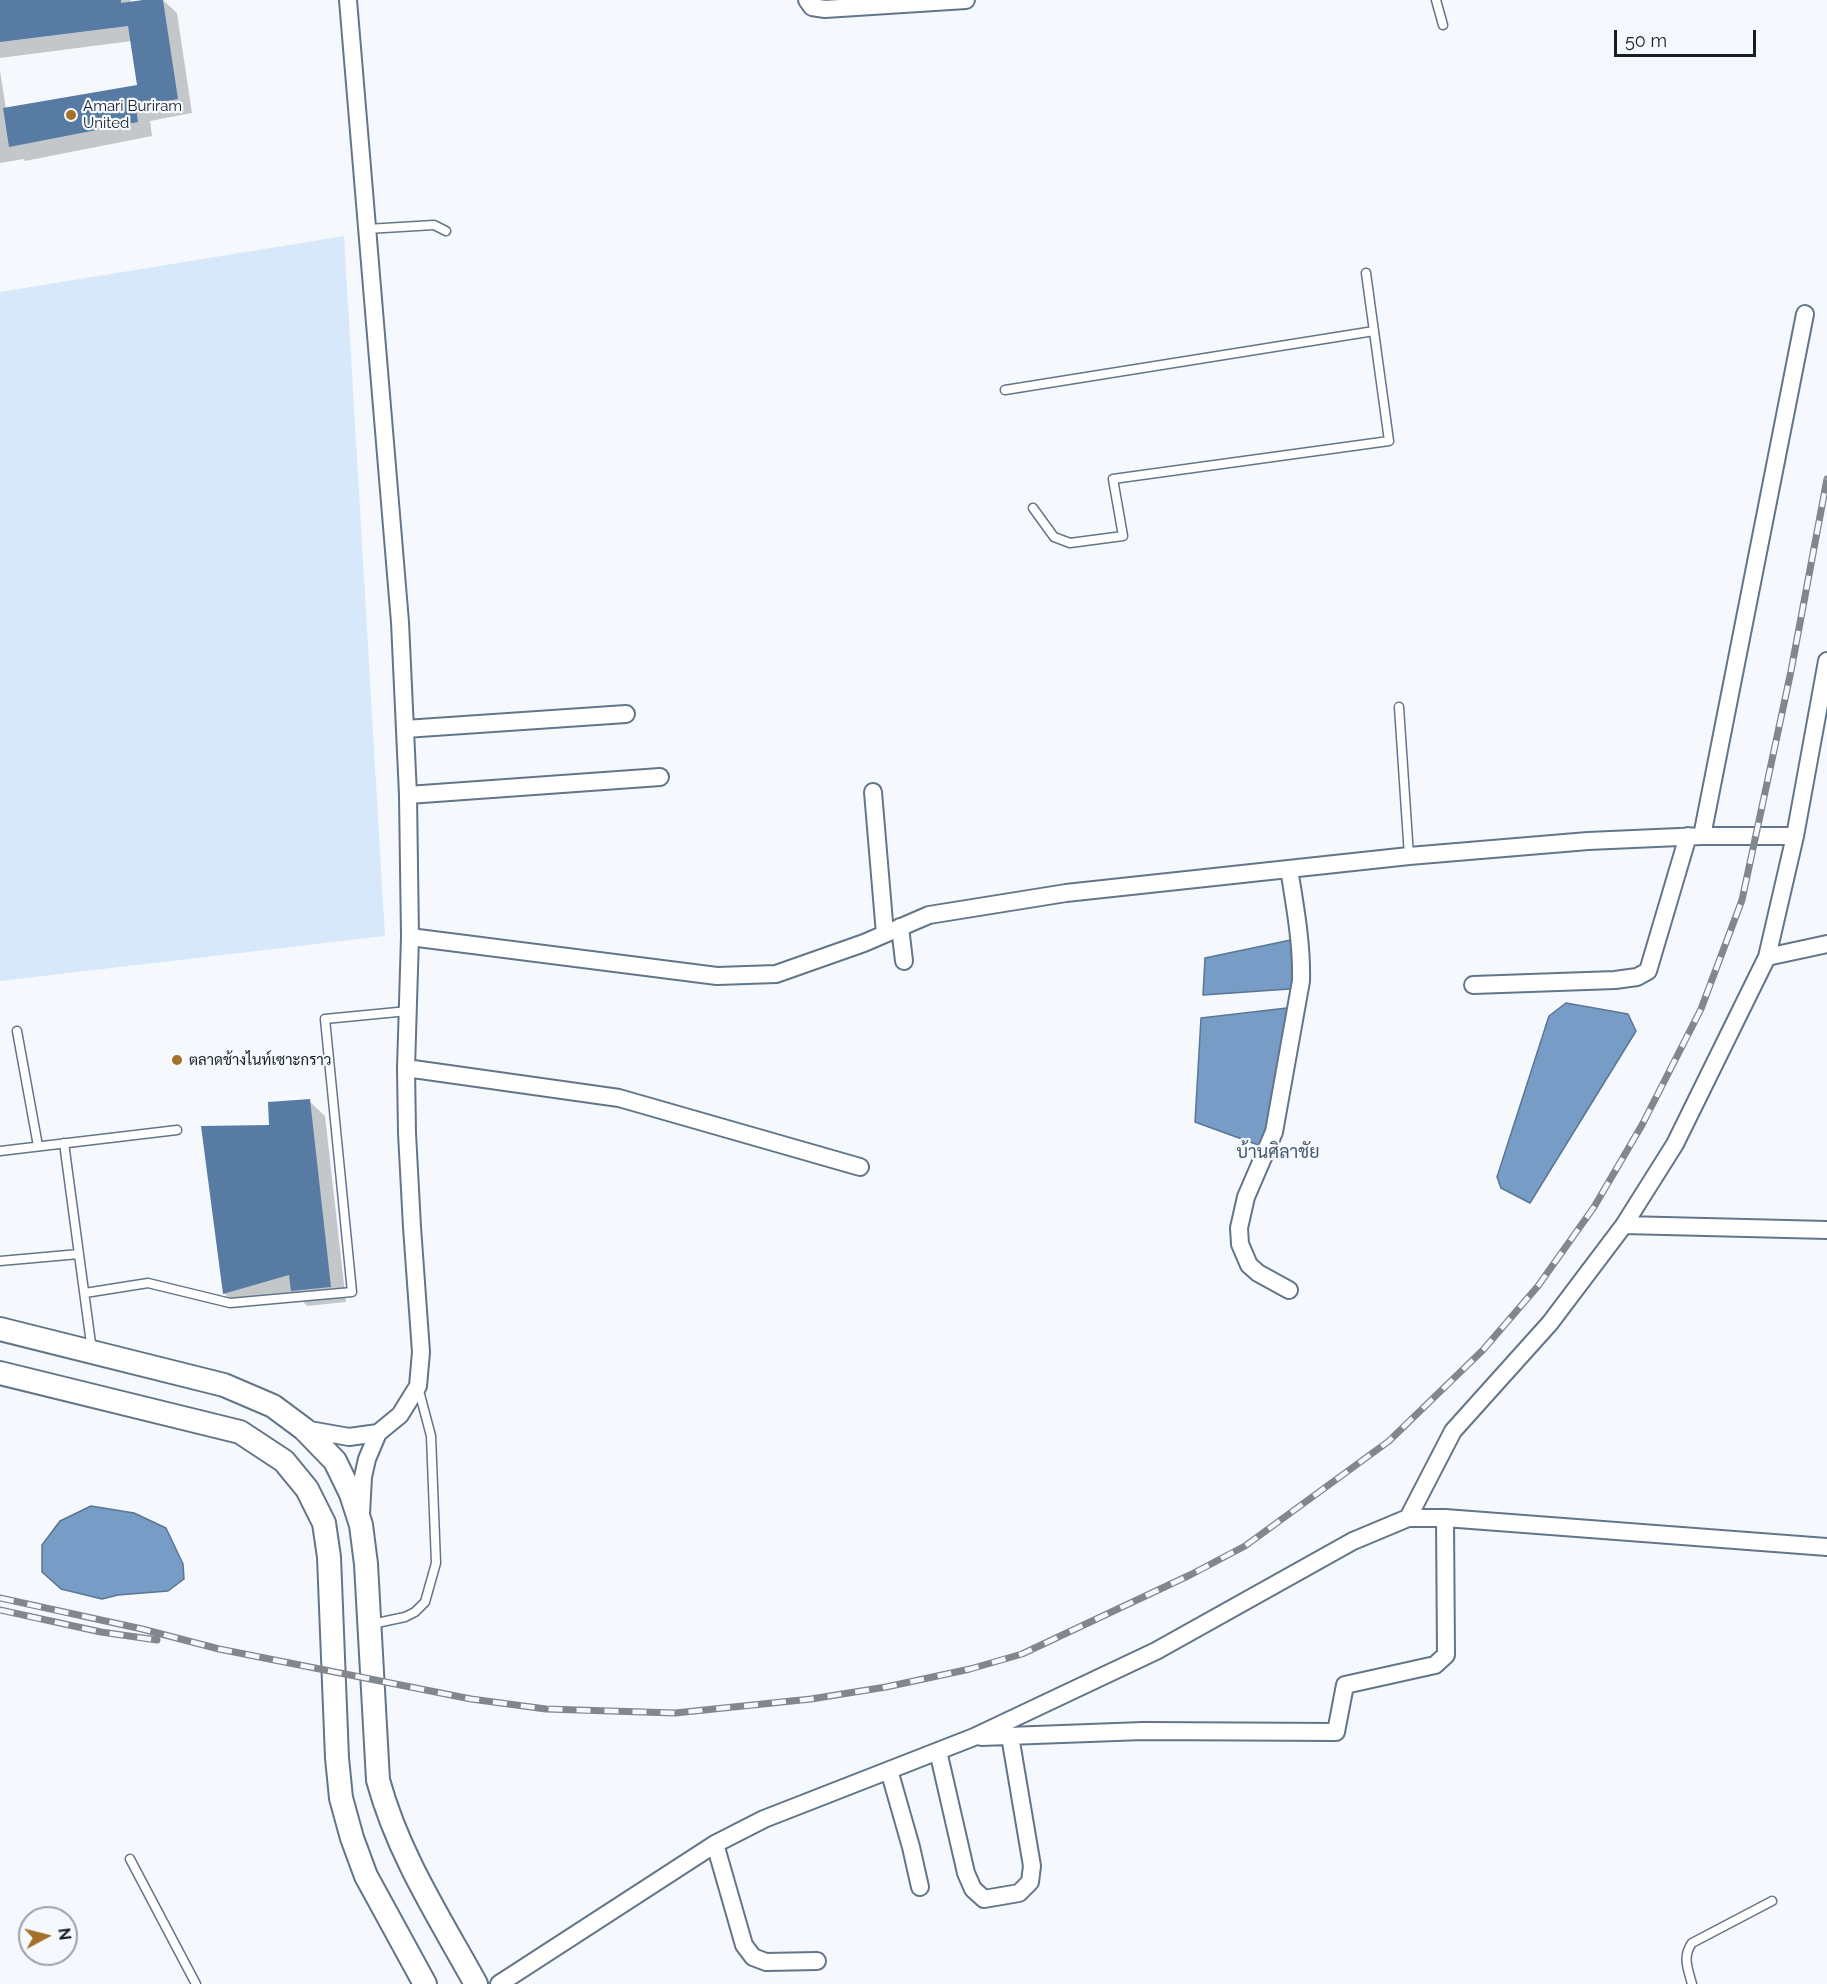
<!DOCTYPE html>
<html>
<head>
<meta charset="utf-8">
<style>
	body { margin:0 }
	#map { position:relative; width:1827px; height:1984px; overflow:hidden; background:#f5f9fd; font-family:Raleway,sans-serif }
	canvas { display:block }
	.north { position:absolute; left:18px; top:1906px; width:60px; height:60px; box-sizing:border-box; background:#f5f9fd; border:2px solid #9ca1a7; border-radius:50%; rotate:83deg; font-size:16px; font-weight:700; line-height:24px; text-align:center; color:#161e26 }
	.north::after { content:''; display:block; margin:auto; width:21px; height:27px; background:#a57129; clip-path:polygon(50% 0,100% 100%,50% 72%,0 100%) }
	.scale { position:absolute; left:1614px; top:30px; width:142px; height:27px; box-sizing:border-box; border:3px solid #161e26; border-top:0; padding-left:8px; font-size:18px; line-height:21px; white-space:nowrap; color:#161e26; -webkit-text-stroke:4px #f5f9fd; paint-order:stroke }
</style>
</head>
<body>
<div id="map">
<canvas width="1827" height="1984"></canvas>
<div class="north">N</div>
<div class="scale">50 m</div>
</div>
<script>
const context = document.querySelector('canvas').getContext('2d');
context.lineJoin = 'round';
function paint(path, color) { context.fillStyle = color; context.fill(path, 'evenodd'); }
function trace(path, color, width, dash) { context.strokeStyle = color; context.lineWidth = width; context.lineCap = dash ? 'butt' : 'round'; context.setLineDash(dash || []); context.stroke(path); }
function drawText(font, color, halo, rows, align = 'center') {
  context.font = font + ' Raleway,Sarabun,sans-serif'; context.lineWidth = 4.5; context.setLineDash([]); context.textBaseline = 'middle'; context.strokeStyle = halo; context.fillStyle = color; for (const [text, x, y, turn = 0] of rows) {
    context.save(); context.translate(x, y); context.rotate((+turn || 0) * Math.PI / 180); context.textAlign = isNaN(turn) ? turn : align; if (halo) context.strokeText(text, 0, 0); context.fillText(text, 0, 0); context.restore();
  }
}
paint(new Path2D(`
	M 344,236 L 385,936 L 0,981 L 0,292 Z`), '#d7e8fb');
const water = new Path2D(`
	M 1305,937 L 1304,988 L 1203,995 L 1205,958 Z
	M 1566,1003 L 1628,1014 L 1636,1031 L 1530,1203 L 1501,1188 L 1497,1177 L 1549,1016 Z
	M 1287,1008 L 1277,1125 L 1261,1146 L 1195,1122 L 1201,1018 Z
	M 91,1506 L 134,1513 L 166,1528 L 183,1564 L 184,1579 L 168,1591 L 118,1595 L 102,1599 L 61,1589 L 42,1572 L 42,1545 L 60,1521 Z`);
paint(water, '#779cc5');
trace(water, '#5a7695', 1.5);
paint(new Path2D(`
	M 0,0 L 130,0 L 133,3 L 163,0 L 177,13 L 192,113 L 150,121 L 152,136 L 25,161 L 24,159 L 0,163 L 0,71 L 6,109 L 138,86 L 132,41 L 0,58 Z
	M 309,1101 L 325,1116 L 346,1302 L 307,1306 L 295,1293 L 239,1308 L 224,1293 L 270,1126 Z`), '#0003');
paint(new Path2D(`
	M 0,0 L 121,0 L 121,3 L 143,0 L 163,0 L 178,99 L 136,107 L 138,122 L 9,147 L 3,108 L 137,85 L 128,26 L 0,42 Z
	M 310,1099 L 331,1287 L 291,1291 L 289,1275 L 223,1294 L 201,1126 L 269,1125 L 268,1102 Z`), '#577ba3');
const lane = new Path2D(`
	M 1436,0 L 1443,25
	M 367,229 L 434,225 L 446,231
	M 1005,390 L 1374,331
	M 1033,508 L 1054,537 L 1070,543 L 1123,536 L 1113,479 L 1389,441 L 1366,273
	M 1399,707 L 1409,856
	M 17,1031 L 38,1146
	M 64,1143 L 92,1351
	M 0,1151 L 177,1130
	M 0,1261 L 79,1254
	M 85,1293 L 148,1283 L 230,1303 L 352,1292 L 325,1019 L 408,1011
	M 372,1624 L 405,1617 L 415,1612 L 425,1602 L 436,1563 L 431,1436 L 418,1387
	M 130,1859 L 196,1984
	M 1692,1984 C 1688,1969 1682,1957 1692,1943 L 1772,1901`);
const street = new Path2D(`
	M 348,0 L 400,622 L 408,795 L 410,937 L 406,1068 L 407,1133 L 412,1227 L 421,1352 L 418,1386 L 400,1415 L 378,1433 L 367,1459 L 363,1477 L 361,1514
	M 807,0 L 812,7 L 825,9 L 966,0
	M 405,729 L 626,714
	M 873,792 L 885,934
	M 408,795 L 660,777
	M 1702,836 L 1805,314
	M 900,927 L 904,961
	M 410,937 L 717,976 L 776,974 L 864,943 L 929,915 L 1066,893 L 1409,856 L 1588,841 L 1702,836 L 1795,836
	M 1767,957 L 1795,836 L 1827,661
	M 1473,985 L 1615,980 L 1637,977 L 1648,971 L 1688,836
	M 406,1068 L 619,1098 L 860,1167
	M 1624,1225 L 1827,1230
	M 1289,1290 L 1258,1273 L 1249,1265 L 1240,1244 L 1239,1228 L 1246,1197 L 1274,1132 L 1301,981 C 1302,944 1295,906 1289,869
	M 304,1429 L 349,1437 L 378,1433
	M 1408,1518 L 1453,1431 L 1550,1323 L 1624,1225 L 1675,1144 L 1767,957 L 1827,944
	M 981,1737 L 1143,1731 L 1336,1732 L 1345,1685 L 1435,1665 L 1446,1655 L 1445,1518
	M 938,1751 L 966,1873 L 973,1889 L 984,1899 L 1019,1893 L 1030,1882 L 1032,1866 L 1010,1736
	M 889,1770 L 911,1847 L 920,1887
	M 715,1844 L 744,1945 L 753,1957 L 766,1962 L 817,1961
	M 499,1984 L 715,1844 L 764,1819 L 974,1737 L 1156,1651 L 1353,1541 L 1408,1518 L 1445,1518 L 1827,1547`);
const secondary = new Path2D(`
	M 0,1329 L 224,1385 L 273,1406 L 304,1429 L 335,1461 L 351,1494 L 361,1525 L 366,1564 L 378,1780 C 398,1854 439,1917 476,1984
	M 0,1373 L 240,1432 L 284,1461 L 307,1489 L 324,1523 L 329,1557 L 337,1758 L 341,1798 L 352,1838 L 366,1876 L 425,1984`);
trace(lane, '#637589', 11);
trace(street, '#637589', 20);
trace(secondary, '#637589', 26);
trace(lane, '#fff', 8);
trace(street, '#fff', 16);
trace(secondary, '#fff', 22);
const rail = new Path2D(`
	M 0,1598 L 142,1629 L 219,1649 L 471,1699 L 546,1709 L 675,1713 L 811,1699 L 886,1687 L 970,1669 L 1022,1654 L 1190,1575 L 1245,1546 L 1389,1441 L 1483,1350 L 1538,1286 L 1594,1207 L 1642,1125 L 1701,1009 L 1742,900 L 1791,671 L 1827,479
	M 0,1610 L 101,1632 L 157,1640`);
trace(rail, '#81878d', 7);
trace(rail, '#f5f9fd', 4.5, [14]);
for (const [x, y, r, color] of [
	[71,115,6,"#a57129"],
	[177,1060,6,"#a57129"]
]) { const dot = new Path2D(); dot.arc(x, y, r, 0, 2 * Math.PI); context.fillStyle = color; context.fill(dot); trace(dot, '#f5f9fd', 2); }
drawText('15px', '#161e26', '#f5f9fd', [
	["Amari Buriram",83,106],
	["United",83,123],
	["ตลาดช้างไนท์เซาะกราว",189,1060]
], 'left');
drawText('18px', '#46576b', '#f5f9fd', [
	["บ้านศิลาชัย",1278,1153]
]);
</script>
</body>
</html>
